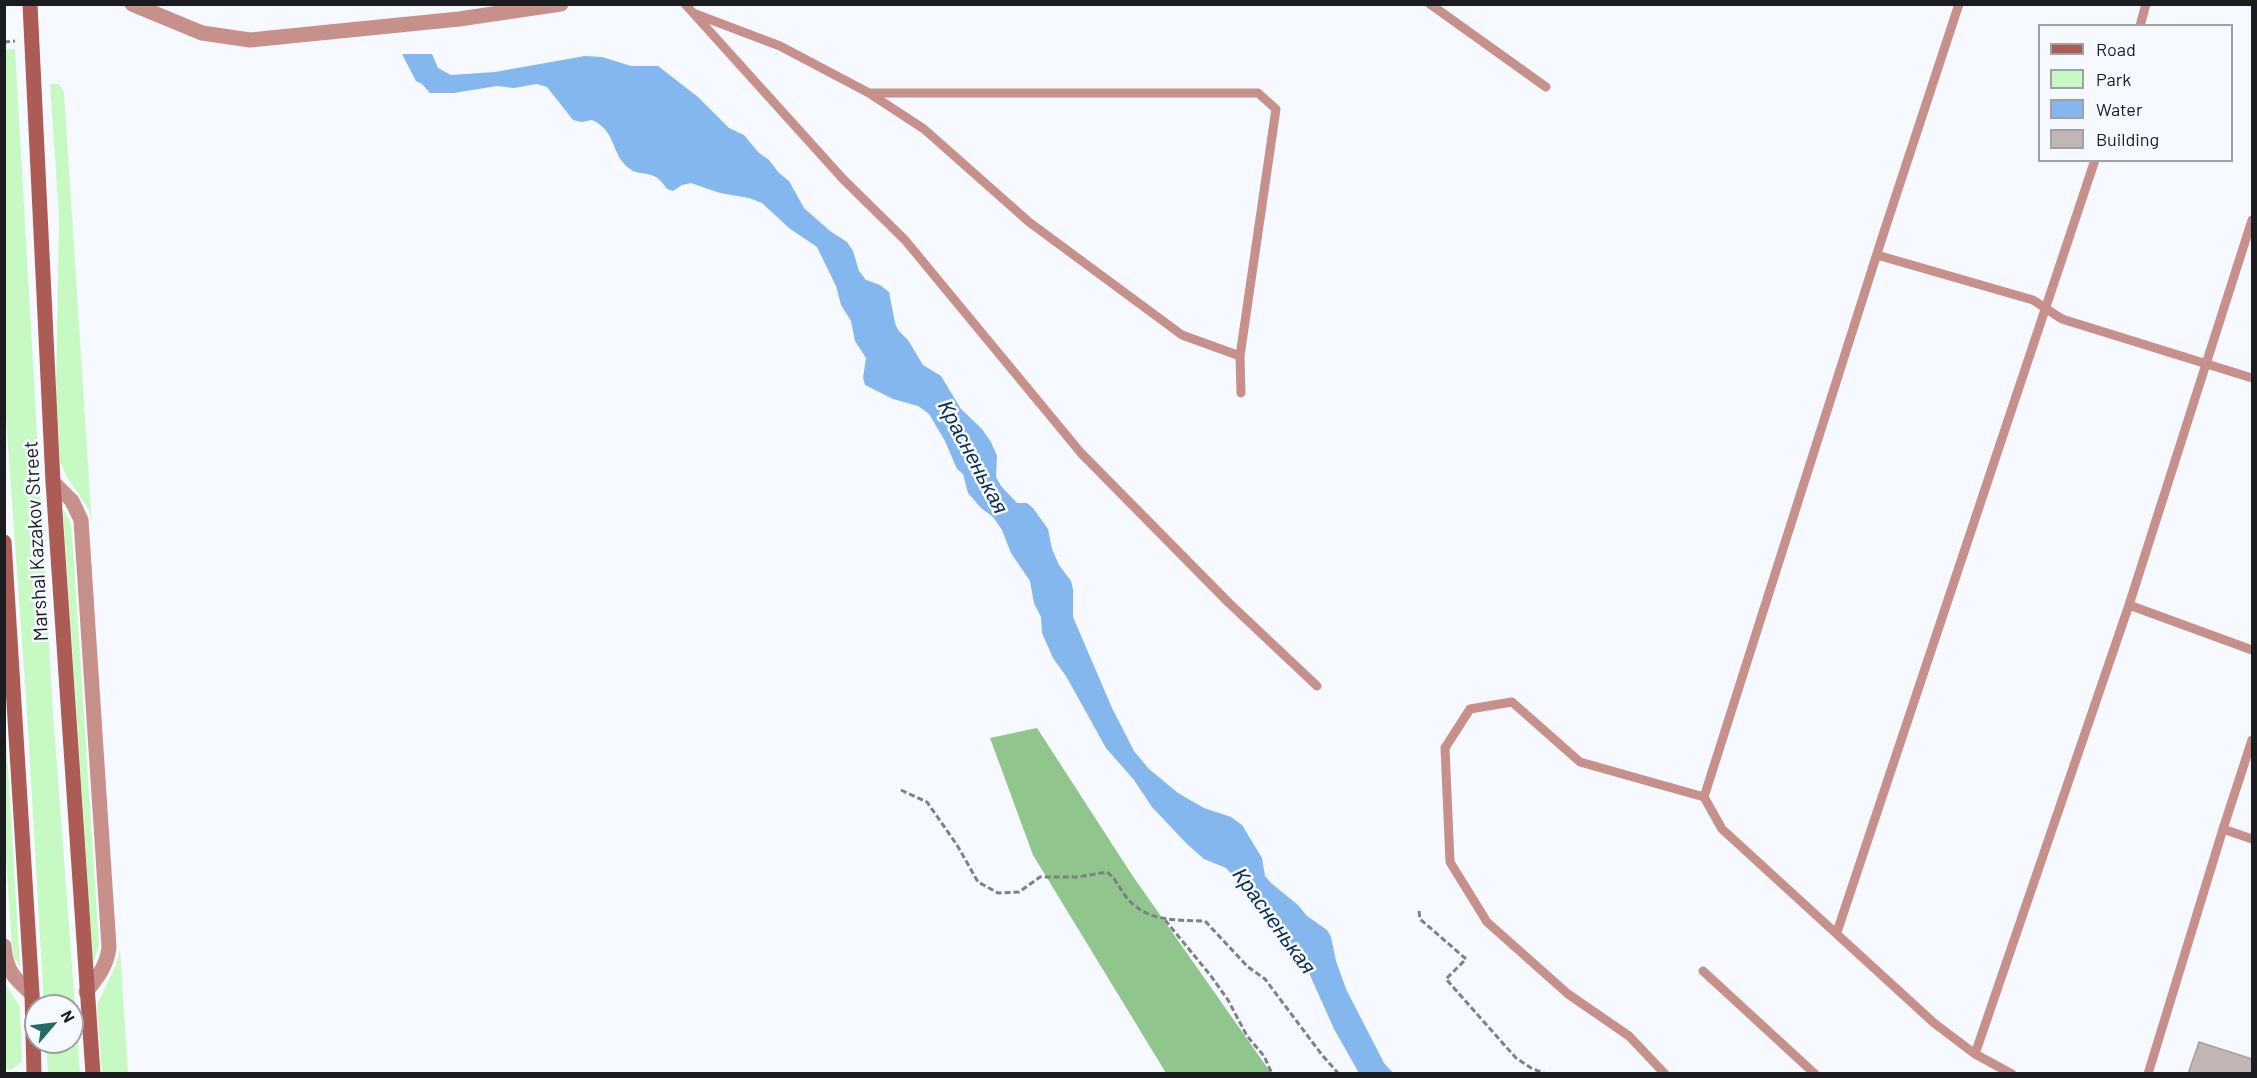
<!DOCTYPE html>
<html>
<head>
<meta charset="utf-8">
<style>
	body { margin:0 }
	#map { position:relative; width:2257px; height:1078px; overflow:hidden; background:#f6f9ff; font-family:Barlow,sans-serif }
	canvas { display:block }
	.frame { position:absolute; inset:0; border:6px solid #1a1c1f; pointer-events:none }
	.legend { position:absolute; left:2038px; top:24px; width:195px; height:138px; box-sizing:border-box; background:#f6f9ff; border:2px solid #9ea1a5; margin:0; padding:8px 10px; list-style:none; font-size:18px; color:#1a1c1f }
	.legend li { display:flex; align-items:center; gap:12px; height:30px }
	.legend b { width:30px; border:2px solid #9ea1a5 }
	.north { position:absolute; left:24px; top:994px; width:60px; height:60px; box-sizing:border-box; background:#f6f9ff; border:2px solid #9ea1a5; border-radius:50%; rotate:62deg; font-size:16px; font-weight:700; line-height:24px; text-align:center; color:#1a1c1f }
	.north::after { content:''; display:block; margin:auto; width:21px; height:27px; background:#206b67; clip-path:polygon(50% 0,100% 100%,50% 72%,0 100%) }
</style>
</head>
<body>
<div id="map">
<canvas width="2257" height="1078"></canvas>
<div class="frame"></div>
<ul class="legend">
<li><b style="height:8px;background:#ac5b55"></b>Road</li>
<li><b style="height:16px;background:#c7fac3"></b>Park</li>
<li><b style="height:16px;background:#84b7ee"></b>Water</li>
<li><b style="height:16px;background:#c1b6b3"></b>Building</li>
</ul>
<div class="north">N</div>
</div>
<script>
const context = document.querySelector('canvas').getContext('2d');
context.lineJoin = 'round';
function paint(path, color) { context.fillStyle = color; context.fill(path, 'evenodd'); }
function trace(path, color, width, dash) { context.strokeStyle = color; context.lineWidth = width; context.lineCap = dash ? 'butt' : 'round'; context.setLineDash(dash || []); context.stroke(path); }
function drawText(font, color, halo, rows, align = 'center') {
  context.font = font + ' Barlow,sans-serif'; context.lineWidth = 5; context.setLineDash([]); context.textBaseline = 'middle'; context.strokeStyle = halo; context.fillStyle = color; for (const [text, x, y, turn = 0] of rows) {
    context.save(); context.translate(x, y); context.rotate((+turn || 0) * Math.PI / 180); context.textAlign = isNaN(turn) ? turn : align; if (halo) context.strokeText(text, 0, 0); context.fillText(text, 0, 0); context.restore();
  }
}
paint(new Path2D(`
	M 15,49 L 53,713 L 80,1073 L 48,1073 L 46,1042 L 72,1042 L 72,1006 L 44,1006 L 27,713 L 5,403 L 4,50 Z
	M 50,84 L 59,84 L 64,92 L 92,526 L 89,510 L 65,474 L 60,460 L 56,391 L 59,216 Z
	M 63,509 L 70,520 L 72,534 L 99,945 L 93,964 Z
	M 5,719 L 20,968 L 14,957 L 12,944 L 4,833 Z
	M 120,949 L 128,1073 L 102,1073 L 97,1005 L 116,965 Z
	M 5,983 L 20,1007 L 22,1062 L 12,1069 L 5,1070 Z`), '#c7fac3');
paint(new Path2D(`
	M 1037,728 L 1132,875 L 1271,1073 L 1166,1073 L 1033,855 L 990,738 Z`), '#90c58c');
paint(new Path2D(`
	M 402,54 L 432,54 L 438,68 L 451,75 L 495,72 L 585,56 L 602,57 L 631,66 L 658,66 L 698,97 L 729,128 L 744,135 L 759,153 L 769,160 L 779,173 L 789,181 L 804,208 L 830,231 L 847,242 L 853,251 L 859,271 L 866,280 L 880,285 L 889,292 L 895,323 L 898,330 L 908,340 L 923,365 L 941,376 L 961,409 L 982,429 L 991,442 L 997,456 L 996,477 L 1001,486 L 1017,503 L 1027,503 L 1033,508 L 1048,529 L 1052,549 L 1059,565 L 1071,581 L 1073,589 L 1073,617 L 1112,708 L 1134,751 L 1149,769 L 1178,793 L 1204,808 L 1231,817 L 1242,825 L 1262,858 L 1265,876 L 1271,883 L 1298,905 L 1307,916 L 1327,930 L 1331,937 L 1336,961 L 1346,989 L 1384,1063 L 1393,1073 L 1359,1073 L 1334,1029 L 1309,973 L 1272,918 L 1226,868 L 1204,859 L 1187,844 L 1152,807 L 1134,780 L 1106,748 L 1066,676 L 1053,658 L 1042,633 L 1041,617 L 1034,603 L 1030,581 L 1011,553 L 1002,530 L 993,517 L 981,508 L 968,493 L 963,474 L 957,469 L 945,441 L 929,414 L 918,406 L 893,399 L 865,385 L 863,378 L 866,358 L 855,341 L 851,321 L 841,305 L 836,286 L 817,247 L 789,228 L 762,203 L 749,198 L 720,193 L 691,183 L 682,185 L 673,191 L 667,189 C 653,167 643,178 630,169 C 610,155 618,132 592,120 L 581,122 L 573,120 L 547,87 L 537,84 L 514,88 L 497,86 L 454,93 L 430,93 L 422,84 L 416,81 Z`), '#84b7ee');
const building = new Path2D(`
	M 2199,1042 L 2252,1059 L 2252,1074 L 2188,1074 Z`);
paint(building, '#c1b6b3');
trace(building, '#a99e9b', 1.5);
trace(new Path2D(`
	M 226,4 L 260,4
	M 375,4 L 382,4
	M 4,42 L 15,41
	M 901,790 L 927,802 L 957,845 L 978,882 L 998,893 L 1019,892 L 1040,877 L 1078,877 L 1107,872 C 1116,879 1120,889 1127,898 C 1147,922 1176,920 1205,921 L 1248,967 L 1265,979 L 1322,1055 L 1339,1074
	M 1419,911 L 1420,919 L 1466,959 L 1446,979 L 1516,1058 L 1531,1068 L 1546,1074
	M 1165,920 L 1211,976 L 1228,1000 L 1247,1036 L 1264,1056 L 1272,1074`), '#7e8085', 3, [6, 3]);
trace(new Path2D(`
	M 685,4 L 843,179 L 905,240 L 1081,453 L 1229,603 L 1317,686
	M 1430,4 L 1546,87
	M 1959,4 L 1882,238 L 1704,797 L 1722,829 L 1934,1023 L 1975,1054 L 2012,1074
	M 693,13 L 780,46 L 869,93 L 924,129 L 1029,222 L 1182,335 L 1240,356
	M 2140,26 L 2146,4
	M 869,93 L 1258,93 L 1276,109 L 1240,356 L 1241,393
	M 1877,255 L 2033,300 L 2062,319 L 2252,378
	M 2129,605 L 2252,650
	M 2223,829 L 2252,839
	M 1837,932 L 2095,160
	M 1703,971 L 1815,1074
	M 1975,1054 L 2129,605 L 2252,220
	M 1665,1074 L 1629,1036 L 1568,994 L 1487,922 L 1450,862 L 1445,748 L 1470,709 L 1512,702 L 1580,762 L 1704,797
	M 2148,1074 L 2223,829 L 2252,740`), '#c8908a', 9);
trace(new Path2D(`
	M 132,4 L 202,33 L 250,40 L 459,19 L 561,4
	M 53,482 L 72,501 L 81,520 L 109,947 C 107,966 97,978 86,992
	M 4,946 C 6,971 14,978 32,994`), '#c8908a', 15);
trace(new Path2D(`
	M 30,4 L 53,482 L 93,1074
	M 4,542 L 32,994 L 34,1074`), '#ac5b55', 15);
drawText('20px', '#1a1c1f', '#f6f9ff', [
	["Marshal Kazakov Street",36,541,-93]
]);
drawText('italic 21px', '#082d50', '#f6f9ff', [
	["Красненькая",973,457,62],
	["Красненькая",1274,921,54]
]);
</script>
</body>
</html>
